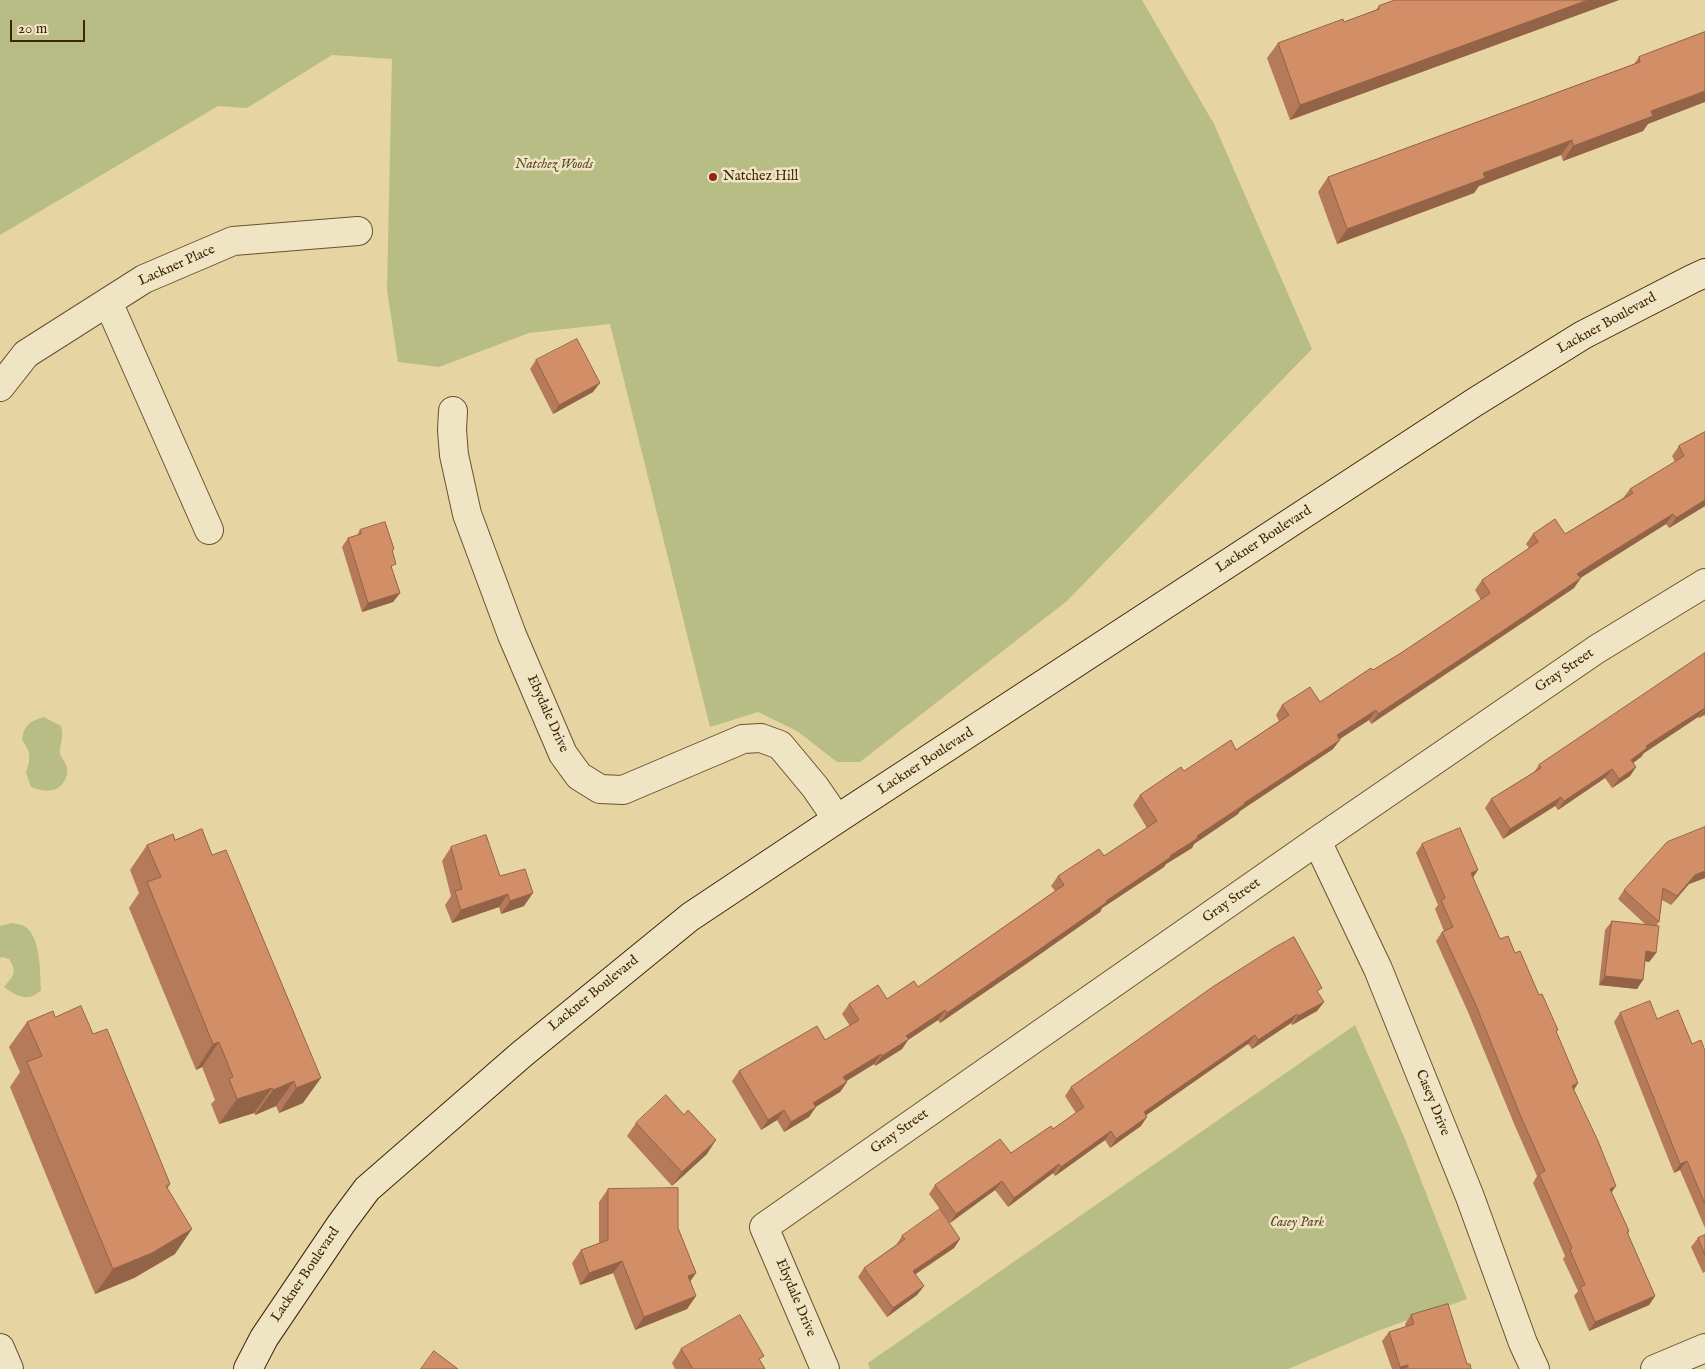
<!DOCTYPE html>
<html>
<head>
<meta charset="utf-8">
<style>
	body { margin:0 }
	#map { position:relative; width:1705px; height:1369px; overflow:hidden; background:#e6d5a2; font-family:"IM FELL English",serif }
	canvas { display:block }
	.scale { position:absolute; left:10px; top:20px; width:75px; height:22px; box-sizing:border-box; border:2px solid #412508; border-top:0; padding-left:6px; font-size:15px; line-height:18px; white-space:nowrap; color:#412508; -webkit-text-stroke:4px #efe4c3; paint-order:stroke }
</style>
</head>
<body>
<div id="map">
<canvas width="1705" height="1369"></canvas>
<div class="scale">20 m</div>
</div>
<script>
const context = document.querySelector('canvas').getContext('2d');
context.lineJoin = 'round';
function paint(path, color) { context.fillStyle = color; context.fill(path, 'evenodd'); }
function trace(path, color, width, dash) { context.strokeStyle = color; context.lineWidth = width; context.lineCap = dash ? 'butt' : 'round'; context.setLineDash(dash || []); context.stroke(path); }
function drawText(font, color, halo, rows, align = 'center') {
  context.font = font + ' "IM FELL English",serif'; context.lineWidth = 5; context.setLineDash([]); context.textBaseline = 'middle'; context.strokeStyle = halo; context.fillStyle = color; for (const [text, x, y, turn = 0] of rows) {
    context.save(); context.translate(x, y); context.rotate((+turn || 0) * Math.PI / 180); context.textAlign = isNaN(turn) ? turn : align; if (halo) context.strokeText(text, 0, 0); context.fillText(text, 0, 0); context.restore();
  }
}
paint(new Path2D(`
	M 0,0 L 1142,0 L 1214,124 L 1312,349 L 1067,601 L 860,762 L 837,762 L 797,731 L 758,712 L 710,727 L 610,324 L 529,333 L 439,367 L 398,362 L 387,290 L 392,59 L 332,55 L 247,108 L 218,106 L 0,235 Z
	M 44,717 L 61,726 C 64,740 60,741 60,753 C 61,759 66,762 67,768 C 68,773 66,779 63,783 C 55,794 42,791 31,787 L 26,773 L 29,762 L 29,752 L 22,739 C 25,724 29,722 44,717 Z
	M 12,923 C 16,924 21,924 24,926 C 41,935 40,974 41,990 C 29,1003 16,996 4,987 C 13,976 18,973 9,959 L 2,957 L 0,958 L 0,926 Z
	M 1355,1025 L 1405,1139 L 1467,1299 L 1380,1330 L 1288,1369 L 870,1369 L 868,1363 Z`), '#b7bd84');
const street = new Path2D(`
	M 108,302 L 209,530
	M 0,387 L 26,354 L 144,279 L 233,241 L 358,231
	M 453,411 L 452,430 L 454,455 L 467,514 L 512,635 L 563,754 L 579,776 L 600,789 L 623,790 L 743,739 L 761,738 L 780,745 L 815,787 L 837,819
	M 1317,841 L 1378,969 L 1470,1197 L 1523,1343 L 1535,1369
	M 0,1348 L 9,1369
	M 825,1369 L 764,1227 L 1317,841 L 1597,649 L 1705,583
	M 1655,1369 L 1705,1348`);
const secondary = new Path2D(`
	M 248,1369 L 264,1338 L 341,1224 L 367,1189 L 522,1054 L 690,917 L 837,819 L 1475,402 L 1583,335 L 1692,279 L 1705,273`);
trace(street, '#6a512e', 30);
trace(secondary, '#412508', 30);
trace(street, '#efe4c3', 28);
trace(secondary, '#efe4c3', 28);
paint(new Path2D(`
	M 1395,0 L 1619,0 L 1290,120 L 1267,58 L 1278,43 L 1344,22 L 1376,10 L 1379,6 Z
	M 1705,32 L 1643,131 L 1563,161 L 1561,155 L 1479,186 L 1474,193 L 1337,244 L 1318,192 L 1328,177 L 1634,64 L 1639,57 Z
	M 536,360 L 593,392 L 553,414 L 530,369 Z
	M 1705,432 L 1705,506 L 1669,528 L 1666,524 L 1590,571 L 1580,577 L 1574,588 L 1494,642 L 1371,724 L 1369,720 L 1340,739 L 1333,749 L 1240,811 L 1238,814 L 1194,844 L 1192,848 L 1166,864 L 1164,867 L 1102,908 L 1100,912 L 1026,964 L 940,1023 L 938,1020 L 908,1040 L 902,1049 L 875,1066 L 874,1064 L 846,1081 L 847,1082 L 840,1092 L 815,1107 L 809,1117 L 784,1132 L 777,1120 L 761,1130 L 732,1081 L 739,1071 L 825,1040 L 850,1026 L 842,1014 L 849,1004 L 887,999 L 918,987 L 1055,891 L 1051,886 L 1058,876 L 1104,856 L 1147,828 L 1133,805 L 1140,795 L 1184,771 L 1236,750 L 1279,721 L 1276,715 L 1282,705 L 1320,702 L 1373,670 L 1401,653 L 1481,600 L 1475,590 L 1482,580 L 1529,548 L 1526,544 L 1533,534 L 1565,534 L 1623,498 L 1630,489 L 1675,462 L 1672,456 L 1679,446 Z
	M 360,530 L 392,551 L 392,570 L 400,593 L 393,602 L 362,612 L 342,547 L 348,538 L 357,535 Z
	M 1705,653 L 1705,716 L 1704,715 L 1699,718 L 1698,717 L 1644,753 L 1641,757 L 1633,763 L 1636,767 L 1630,776 L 1612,788 L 1605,778 L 1558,810 L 1555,806 L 1503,839 L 1485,808 L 1491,799 L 1534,772 L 1539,765 Z
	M 1705,827 L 1705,878 L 1689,884 L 1671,905 L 1662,900 L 1659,922 L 1656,926 L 1656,953 L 1649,962 L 1645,961 L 1637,989 L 1599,985 L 1605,930 L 1612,921 L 1646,925 L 1618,899 L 1624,890 Z
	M 202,829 L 303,1103 L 279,1113 L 276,1106 L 255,1115 L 254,1113 L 219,1124 L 211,1104 L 215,1100 L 202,1067 L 196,1070 L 129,908 L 139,893 L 130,870 L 147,845 L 175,840 Z
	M 1422,844 L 1473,878 L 1500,939 L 1515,953 L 1539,995 L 1556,1032 L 1578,1083 L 1574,1090 L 1611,1193 L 1629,1231 L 1628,1234 L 1655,1296 L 1649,1305 L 1589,1331 L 1574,1296 L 1578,1291 L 1563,1259 L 1565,1256 L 1533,1183 L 1537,1176 L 1515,1126 L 1468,1012 L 1436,941 L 1442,932 L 1444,931 L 1435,909 L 1438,905 L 1416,853 Z
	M 451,847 L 500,876 L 524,906 L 501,914 L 499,907 L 452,923 L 445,905 L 451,896 L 442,861 Z
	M 1318,993 L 1324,1002 L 1317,1011 L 1292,1025 L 1291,1023 L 1252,1049 L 1248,1044 L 1146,1115 L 1141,1126 L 1110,1148 L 1105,1140 L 1055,1176 L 1053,1173 L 1008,1207 L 995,1190 L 950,1223 L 929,1194 L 935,1185 L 1011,1153 L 1053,1129 L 1076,1113 L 1065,1096 L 1071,1087 Z
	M 1620,1013 L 1657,1019 L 1692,1044 L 1705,1051 L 1705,1228 L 1680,1170 L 1674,1173 L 1614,1022 Z
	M 55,1017 L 93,1034 L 170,1184 L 168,1188 L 175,1254 L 134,1278 L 95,1294 L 10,1087 L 20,1072 L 9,1047 L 27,1022 Z
	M 684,1115 L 707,1154 L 672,1186 L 627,1136 L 636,1123 Z
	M 608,1189 L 678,1228 L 696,1273 L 690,1281 L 696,1296 L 687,1309 L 635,1330 L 613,1273 L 580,1285 L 572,1263 L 581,1250 L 599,1243 L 599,1202 Z
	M 1705,1235 L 1705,1272 L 1703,1273 L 1691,1247 L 1698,1238 Z
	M 902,1236 L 960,1239 L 954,1248 L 915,1274 L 924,1286 L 917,1295 L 887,1317 L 858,1277 L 864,1268 L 896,1245 Z
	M 1411,1315 L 1467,1364 L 1471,1369 L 1392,1369 L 1382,1341 L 1389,1332 L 1406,1327 L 1405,1324 Z
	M 681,1349 L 760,1361 L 765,1369 L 675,1369 L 672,1363 Z`), '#b57a59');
paint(new Path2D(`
	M 1588,0 L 1619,0 L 1290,120 L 1300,105 Z
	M 1705,91 L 1705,102 L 1648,124 L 1643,131 L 1563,161 L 1573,146 L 1651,111 Z
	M 1572,140 L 1561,155 L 1479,186 L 1474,193 L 1337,244 L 1347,229 L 1483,173 Z
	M 600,383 L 593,392 L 553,414 L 559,405 Z
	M 1705,500 L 1705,506 L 1669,528 L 1676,518 Z
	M 1673,514 L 1666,524 L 1571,584 L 1577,574 Z
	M 1581,578 L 1574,588 L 1371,724 L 1378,714 Z
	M 400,593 L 393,602 L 362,612 L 368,603 Z
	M 1705,708 L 1698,717 L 1644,753 L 1641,757 L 1625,769 L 1631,760 L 1646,746 Z
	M 1376,710 L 1369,720 L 1330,745 L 1337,735 Z
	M 1705,710 L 1705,714 L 1699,718 Z
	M 1340,740 L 1333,749 L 1240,811 L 1238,814 L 1194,844 L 1192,848 L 1166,864 L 1164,867 L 1102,908 L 1100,912 L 1026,964 L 940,1023 L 947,1013 L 1244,803 Z
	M 1636,767 L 1630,776 L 1612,788 L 1619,779 Z
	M 1612,769 L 1605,778 L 1558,810 L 1564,801 Z
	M 1561,797 L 1555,806 L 1503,839 L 1510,829 Z
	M 1478,870 L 1472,879 L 1471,873 Z
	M 1705,871 L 1705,878 L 1689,884 L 1671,905 L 1677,896 L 1695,875 Z
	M 533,893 L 524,906 L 501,914 L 510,901 Z
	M 508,894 L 499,907 L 452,923 L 461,910 Z
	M 1646,951 L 1656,953 L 1649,962 L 1640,960 Z
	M 1605,976 L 1643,980 L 1637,989 L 1599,985 Z
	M 1324,1002 L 1317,1011 L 1292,1025 L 1298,1016 Z
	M 945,1010 L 938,1020 L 908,1040 L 902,1049 L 875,1066 L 882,1056 L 906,1036 Z
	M 1297,1014 L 1291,1023 L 1252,1049 L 1258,1040 Z
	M 1255,1035 L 1248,1044 L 1138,1121 L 1144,1112 Z
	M 219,1042 L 202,1067 L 196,1070 L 213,1044 Z
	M 881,1054 L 874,1064 L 837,1087 L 843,1077 Z
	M 321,1078 L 303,1103 L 279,1113 L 296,1088 Z
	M 294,1081 L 276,1106 L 255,1115 L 273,1090 Z
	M 847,1082 L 840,1092 L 806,1113 L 813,1103 Z
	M 1578,1083 L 1572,1092 L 1572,1086 Z
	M 272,1088 L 254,1113 L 219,1124 L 237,1099 Z
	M 816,1107 L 809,1117 L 784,1132 L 791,1122 Z
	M 784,1110 L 777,1120 L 761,1130 L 768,1120 Z
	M 1147,1117 L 1141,1126 L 1110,1148 L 1116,1139 Z
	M 1111,1131 L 1105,1140 L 1055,1176 L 1061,1167 Z
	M 716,1140 L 707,1154 L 672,1186 L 682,1172 Z
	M 1687,1161 L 1680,1170 L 1674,1173 L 1680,1164 Z
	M 1059,1164 L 1053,1173 L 1008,1207 L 1014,1198 Z
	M 1002,1181 L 995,1190 L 950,1223 L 956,1214 Z
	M 1616,1186 L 1610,1195 L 1610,1189 Z
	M 192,1229 L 175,1254 L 134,1278 L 95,1294 L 113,1269 Z
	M 960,1239 L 954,1248 L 907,1280 L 913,1271 Z
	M 622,1261 L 613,1273 L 580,1285 L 589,1273 Z
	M 696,1273 L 687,1286 L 688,1276 Z
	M 924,1286 L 917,1295 L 887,1317 L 893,1308 Z
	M 696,1296 L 687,1309 L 635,1330 L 644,1317 Z
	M 1655,1296 L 1649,1305 L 1589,1331 L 1595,1322 Z
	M 1408,1365 L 1405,1369 L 1399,1369 L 1400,1367 Z`), '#936348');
const building = new Path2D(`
	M 1395,0 L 1588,0 L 1300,105 L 1278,43 L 1343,19 L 1344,22 L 1379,9 L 1379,6 Z
	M 1705,32 L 1705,91 L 1651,111 L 1653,116 L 1573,146 L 1572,140 L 1483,173 L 1485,178 L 1347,229 L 1328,177 L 1640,62 L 1639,57 Z
	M 577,339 L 600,383 L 559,405 L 536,360 Z
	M 1705,432 L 1705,500 L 1676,518 L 1673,514 L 1597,561 L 1577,574 L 1581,578 L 1501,632 L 1378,714 L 1376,710 L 1337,735 L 1340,740 L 1244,803 L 1245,804 L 1197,836 L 1198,838 L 1170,856 L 1171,857 L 1106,901 L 1107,902 L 1033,954 L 947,1013 L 945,1010 L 906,1036 L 909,1039 L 882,1056 L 881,1054 L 843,1077 L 847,1082 L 813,1103 L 816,1107 L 791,1122 L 784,1110 L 768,1120 L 739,1071 L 817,1026 L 825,1040 L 859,1020 L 849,1004 L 878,985 L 887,999 L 914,981 L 918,987 L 1064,885 L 1058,876 L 1099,849 L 1104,856 L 1157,821 L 1140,795 L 1181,767 L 1184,771 L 1231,740 L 1236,750 L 1289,715 L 1282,705 L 1310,687 L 1320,702 L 1371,668 L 1373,670 L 1401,653 L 1489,594 L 1490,593 L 1482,580 L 1538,542 L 1533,534 L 1555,519 L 1565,534 L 1633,493 L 1630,489 L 1684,456 L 1679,446 Z
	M 385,522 L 394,549 L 392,550 L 396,564 L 391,566 L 400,593 L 368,603 L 348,538 L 361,534 L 360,530 Z
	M 1705,653 L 1705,708 L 1646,746 L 1647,748 L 1631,760 L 1636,767 L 1619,779 L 1612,769 L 1564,801 L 1561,797 L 1510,829 L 1491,799 L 1541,768 L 1539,765 Z
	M 1705,827 L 1705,871 L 1695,875 L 1677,896 L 1663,888 L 1659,922 L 1624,890 L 1667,842 Z
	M 1460,828 L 1478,870 L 1471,873 L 1500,939 L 1508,936 L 1515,953 L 1520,951 L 1539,995 L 1542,994 L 1558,1030 L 1556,1031 L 1578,1083 L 1572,1086 L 1598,1141 L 1616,1186 L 1610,1189 L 1629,1231 L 1627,1232 L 1655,1296 L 1595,1322 L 1580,1287 L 1585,1285 L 1570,1250 L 1572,1248 L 1539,1174 L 1545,1171 L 1521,1117 L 1475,1003 L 1442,932 L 1453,927 L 1441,900 L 1445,898 L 1422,844 Z
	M 202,829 L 212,855 L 226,850 L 321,1078 L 296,1088 L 294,1081 L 273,1090 L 272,1088 L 237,1099 L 229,1079 L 233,1077 L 219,1042 L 213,1044 L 147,882 L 161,877 L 147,845 L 173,834 L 175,840 Z
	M 486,835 L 500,876 L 525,869 L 533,893 L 510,901 L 508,894 L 461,910 L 455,891 L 462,889 L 451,847 Z
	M 1612,921 L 1659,926 L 1656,953 L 1646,951 L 1643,980 L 1605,976 Z
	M 1294,937 L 1322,988 L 1317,991 L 1324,1002 L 1298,1016 L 1297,1014 L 1258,1040 L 1255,1035 L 1144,1112 L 1147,1117 L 1116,1139 L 1111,1131 L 1061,1167 L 1059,1164 L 1014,1198 L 1002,1181 L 956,1214 L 935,1185 L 1000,1139 L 1011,1153 L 1051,1126 L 1053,1129 L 1084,1107 L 1071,1087 L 1214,986 L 1272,949 Z
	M 1650,1001 L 1657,1019 L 1678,1010 L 1692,1044 L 1701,1040 L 1705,1051 L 1705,1204 L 1687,1161 L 1680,1164 L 1620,1013 Z
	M 81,1006 L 93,1034 L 107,1029 L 170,1184 L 166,1186 L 192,1229 L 152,1253 L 113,1269 L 27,1062 L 42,1056 L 27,1022 L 53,1011 L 55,1017 Z
	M 666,1095 L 684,1115 L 688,1110 L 716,1140 L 682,1172 L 636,1123 Z
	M 678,1188 L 678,1228 L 696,1273 L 688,1276 L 696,1296 L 644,1317 L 622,1261 L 589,1273 L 581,1250 L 608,1240 L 608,1189 Z
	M 940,1209 L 960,1239 L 913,1271 L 924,1286 L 893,1308 L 864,1268 L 905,1239 L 902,1236 Z
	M 1705,1235 L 1705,1255 L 1698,1238 Z
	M 1448,1304 L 1467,1364 L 1470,1364 L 1471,1369 L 1408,1369 L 1408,1365 L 1400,1367 L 1389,1332 L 1414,1324 L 1411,1315 Z
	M 740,1315 L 764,1356 L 759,1359 L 765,1369 L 693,1369 L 681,1349 Z
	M 434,1351 L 458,1369 L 421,1369 Z`);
paint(building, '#d28e67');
trace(building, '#936348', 1);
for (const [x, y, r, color] of [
	[713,177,5,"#8f2418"]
]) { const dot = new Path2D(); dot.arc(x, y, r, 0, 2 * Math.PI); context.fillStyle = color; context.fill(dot); trace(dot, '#efe4c3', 2); }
drawText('italic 14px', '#5e4b27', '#efe4c3', [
	["Natchez Woods",554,165],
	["Casey Park",1297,1223]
]);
drawText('14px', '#412508', '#efe4c3', [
	["Natchez Hill",723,177]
], 'left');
drawText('14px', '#412508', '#efe4c3', [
	["Lackner Place",177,266,-24],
	["Lackner Boulevard",1607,324,-29],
	["Lackner Boulevard",1264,540,-33],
	["Gray Street",1565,671,-34],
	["Ebydale Drive",547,714,66],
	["Lackner Boulevard",926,762,-33],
	["Gray Street",1232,901,-35],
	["Lackner Boulevard",594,994,-39],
	["Casey Drive",1432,1103,68],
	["Gray Street",900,1132,-35],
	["Lackner Boulevard",306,1275,-56],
	["Ebydale Drive",795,1298,67]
]);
</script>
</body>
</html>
